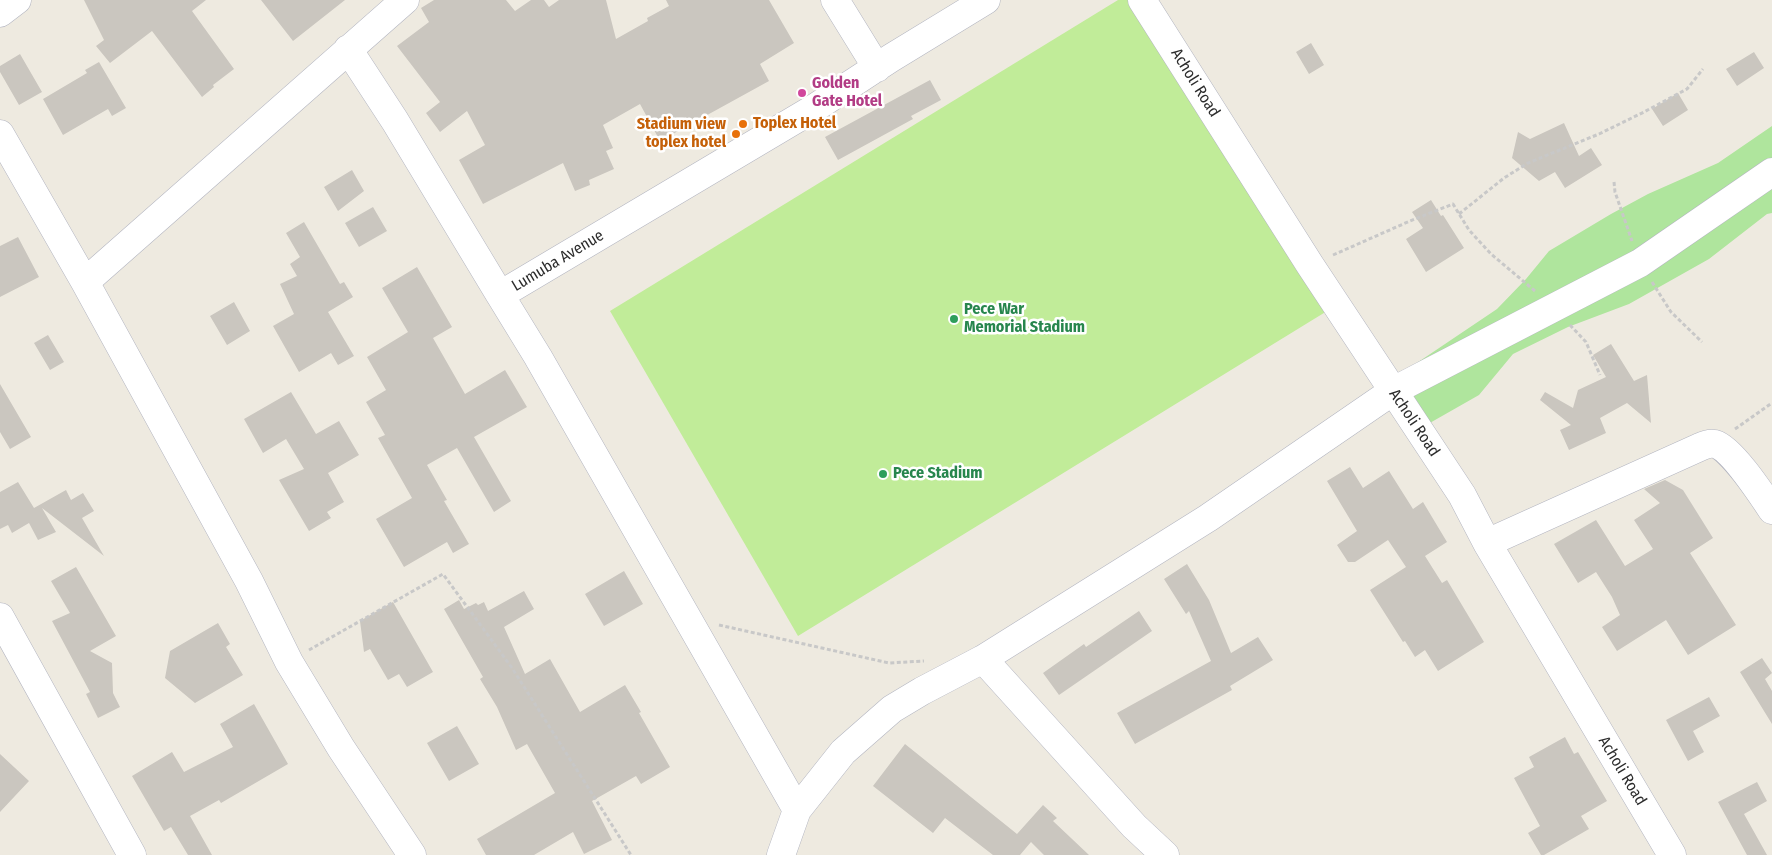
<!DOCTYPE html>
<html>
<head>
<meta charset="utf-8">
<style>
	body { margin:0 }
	canvas { display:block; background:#eeeae0 }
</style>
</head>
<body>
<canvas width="1772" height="855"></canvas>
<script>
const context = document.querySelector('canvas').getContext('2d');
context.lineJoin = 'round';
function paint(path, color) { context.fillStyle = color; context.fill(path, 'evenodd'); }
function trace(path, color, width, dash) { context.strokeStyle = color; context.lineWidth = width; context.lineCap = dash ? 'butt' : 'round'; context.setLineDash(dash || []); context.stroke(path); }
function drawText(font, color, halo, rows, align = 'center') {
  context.font = font + ' "Fira Sans Condensed",sans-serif'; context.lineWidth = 5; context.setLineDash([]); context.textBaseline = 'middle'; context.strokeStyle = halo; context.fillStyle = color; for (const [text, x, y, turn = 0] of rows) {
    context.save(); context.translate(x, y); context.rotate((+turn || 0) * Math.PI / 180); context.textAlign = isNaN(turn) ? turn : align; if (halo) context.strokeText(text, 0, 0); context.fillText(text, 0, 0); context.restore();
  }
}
paint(new Path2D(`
	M 1772,126 L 1772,213 L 1767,214 L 1709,259 L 1629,304 L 1568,327 L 1513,354 L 1479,395 L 1421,428 L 1393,379 L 1497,309 L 1526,279 L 1549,251 L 1611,214 L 1648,194 L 1718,163 Z`), '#afe59d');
paint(new Path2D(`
	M 1118,0 L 1149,0 L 1332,308 L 798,636 L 610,311 Z`), '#c1ec99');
paint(new Path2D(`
	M 84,0 L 206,0 L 192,11 L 234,69 L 213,85 L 214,87 L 202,97 L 152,31 L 110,63 L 96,46 L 104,40 Z
	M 261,0 L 345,0 L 293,41 Z
	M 434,0 L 506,0 L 515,11 L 531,0 L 544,0 L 549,7 L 559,0 L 606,0 L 616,39 L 648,21 L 647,18 L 669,6 L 666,0 L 769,0 L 794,43 L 760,64 L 769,81 L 660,141 L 640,104 L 603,125 L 613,148 L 606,151 L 614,169 L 589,180 L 590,185 L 575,191 L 563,163 L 483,204 L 459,160 L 485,145 L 467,111 L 440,132 L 426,113 L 440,102 L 397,46 L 429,22 L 421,8 Z
	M 1311,43 L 1324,65 L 1309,74 L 1296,52 Z
	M 1754,52 L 1764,68 L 1737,86 L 1726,69 Z
	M 20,54 L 42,92 L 19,105 L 0,72 L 0,66 Z
	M 99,62 L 126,108 L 112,116 L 108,109 L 63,135 L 43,99 L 87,73 L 85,70 Z
	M 930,80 L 941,100 L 911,116 L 913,119 L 838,160 L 825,137 Z
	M 1678,93 L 1688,110 L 1663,126 L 1652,109 Z
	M 1564,123 L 1579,156 L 1591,148 L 1602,165 L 1565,188 L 1555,172 L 1539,181 L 1512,158 L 1518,132 L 1530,139 Z
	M 352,170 L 364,191 L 338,211 L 324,187 Z
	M 1431,200 L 1441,216 L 1443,215 L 1464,248 L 1426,272 L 1406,239 L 1423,228 L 1412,212 Z
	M 373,207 L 387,231 L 359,247 L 345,223 Z
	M 304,222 L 340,284 L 344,282 L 353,297 L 328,312 L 354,356 L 338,365 L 331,353 L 299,372 L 273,326 L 294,314 L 280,284 L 297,276 L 290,264 L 300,257 L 286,233 Z
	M 18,237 L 39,277 L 0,297 L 0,246 Z
	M 417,267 L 452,327 L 433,338 L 465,394 L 505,370 L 527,407 L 474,437 L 511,501 L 494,512 L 457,448 L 427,465 L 447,500 L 444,501 L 469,544 L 453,553 L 447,542 L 404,567 L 376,519 L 412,498 L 378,438 L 385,435 L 366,402 L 386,390 L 367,357 L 408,332 L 382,288 Z
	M 234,302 L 250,331 L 227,345 L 210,316 Z
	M 48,335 L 64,362 L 50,370 L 34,343 Z
	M 1611,344 L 1634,381 L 1647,375 L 1651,423 L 1627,403 L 1600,418 L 1606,433 L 1569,450 L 1560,430 L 1571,425 L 1540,400 L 1545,392 L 1573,408 L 1578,390 L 1606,377 L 1593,355 Z
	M 0,384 L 31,437 L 10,449 L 0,432 Z
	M 291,392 L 316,434 L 339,421 L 359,455 L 328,473 L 344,502 L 327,512 L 331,518 L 309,531 L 279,480 L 304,469 L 286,439 L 263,453 L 244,419 Z
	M 1350,467 L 1363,488 L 1389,471 L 1413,509 L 1423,502 L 1447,542 L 1425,556 L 1442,583 L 1447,580 L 1484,642 L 1438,671 L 1425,650 L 1415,657 L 1405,641 L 1403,642 L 1370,590 L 1406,567 L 1388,540 L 1355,562 L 1348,562 L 1337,545 L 1357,531 L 1327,481 Z
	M 1665,480 L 1683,490 L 1713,538 L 1690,553 L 1736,625 L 1688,655 L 1666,620 L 1617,651 L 1602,627 L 1620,615 L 1612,597 L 1596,572 L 1578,583 L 1554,544 L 1596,520 L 1625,566 L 1653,549 L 1634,520 L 1660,503 L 1644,489 Z
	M 18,482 L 34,508 L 66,490 L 71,500 L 83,493 L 94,511 L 82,518 L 104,556 L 42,508 L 56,532 L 38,540 L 29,523 L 12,533 L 8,525 L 0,529 L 0,492 Z
	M 1187,564 L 1209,600 L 1231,653 L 1258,637 L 1273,660 L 1230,686 L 1232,690 L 1135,744 L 1117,713 L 1211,661 L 1189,611 L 1186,614 L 1164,579 Z
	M 76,567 L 116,636 L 90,651 L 112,663 L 113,693 L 120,707 L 98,718 L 86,694 L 90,692 L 52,621 L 70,613 L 51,581 Z
	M 624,571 L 643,604 L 604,626 L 585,594 Z
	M 524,591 L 534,609 L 504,627 L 525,674 L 550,659 L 580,712 L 625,685 L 641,712 L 639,713 L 670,767 L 641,784 L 636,776 L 592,801 L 612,840 L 584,854 L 573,832 L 534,855 L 486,855 L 477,839 L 555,793 L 527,744 L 516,750 L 497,707 L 480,679 L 483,677 L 444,609 L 459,600 L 464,609 L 476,603 L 478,605 L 484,602 L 488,611 Z
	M 393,602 L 433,672 L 407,687 L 399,674 L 388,680 L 370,649 L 364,652 L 360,621 Z
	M 1139,611 L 1152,631 L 1059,695 L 1043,673 L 1084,644 L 1086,647 Z
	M 218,623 L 230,644 L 226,647 L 243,675 L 195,703 L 165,678 L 170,651 Z
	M 1762,658 L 1772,673 L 1765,679 L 1772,691 L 1772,724 L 1740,672 Z
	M 1709,697 L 1720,716 L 1693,731 L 1704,752 L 1688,761 L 1666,720 Z
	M 254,704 L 288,764 L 221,803 L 219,800 L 190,816 L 212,855 L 188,855 L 171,827 L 164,831 L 132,776 L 172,752 L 184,772 L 233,747 L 220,724 Z
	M 457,726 L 479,764 L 449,781 L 427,743 Z
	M 1565,737 L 1574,754 L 1578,752 L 1607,801 L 1581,816 L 1589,829 L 1544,855 L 1541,855 L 1528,833 L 1540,826 L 1514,778 L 1534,767 L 1529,757 Z
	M 905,744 L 1017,834 L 1043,805 L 1057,818 L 1053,821 L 1089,855 L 1044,855 L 1031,842 L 1020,855 L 993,855 L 945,818 L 933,833 L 873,786 Z
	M 0,754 L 29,781 L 0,812 Z
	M 1757,782 L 1767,801 L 1744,814 L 1767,855 L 1747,855 L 1718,802 Z`), '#cac6bf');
const minor = new Path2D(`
	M 835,0 L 877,68
	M 1142,0 L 1310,265 L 1462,495 L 1487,543 L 1672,855
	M 0,13 L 17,0
	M 348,49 L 395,121 L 500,295 L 813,109 L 891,58 L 986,0
	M 0,134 L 85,282 L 249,581 L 289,662 L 341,748 L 412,855
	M 85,282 L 405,0
	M 500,295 L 538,357 L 797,810
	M 1487,543 L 1700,447 C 1704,445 1710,443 1715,444 C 1731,448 1762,495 1772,510
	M 0,617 L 132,855
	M 983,659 L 1134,826 L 1165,855
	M 781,855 L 797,810 L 843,752 L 892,709 L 922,691 L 983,659 L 1208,518 L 1393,391 L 1640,263 L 1772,172`);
trace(minor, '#b3b5c0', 29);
trace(new Path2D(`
	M 1614,182 L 1615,192 L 1632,241
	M 1459,214 L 1504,178 L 1528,163 L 1599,134 L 1644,112 L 1687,89 L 1703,69
	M 1333,255 L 1410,221 L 1453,204 L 1469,230 L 1491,254 L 1535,291
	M 1652,282 L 1671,312 L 1702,342
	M 1570,325 L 1586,342 L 1600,375
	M 1735,429 L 1772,403
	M 719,625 L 889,663 L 924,661
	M 309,650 L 443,574 L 512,668 L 631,855`), '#c8c8c8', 3, [4, 2.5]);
trace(minor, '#fff', 28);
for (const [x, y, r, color] of [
	[802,93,5,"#d1479c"],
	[743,124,5,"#e8710a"],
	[736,134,5,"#e8710a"],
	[954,319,5,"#2e9e5b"],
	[883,474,5,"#2e9e5b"]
]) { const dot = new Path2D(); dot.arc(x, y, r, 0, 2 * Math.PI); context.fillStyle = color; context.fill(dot); trace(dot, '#fff', 2); }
drawText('16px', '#2d2d2d', '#fff', [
	["Acholi Road",1195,83,58],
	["Lumuba Avenue",558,261,-31],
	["Acholi Road",1414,423,56],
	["Acholi Road",1622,771,59]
]);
drawText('bold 16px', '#b23c85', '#fff', [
	["Golden",812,84],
	["Gate Hotel",812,102]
], 'left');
drawText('bold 16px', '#c56008', '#fff', [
	["Toplex Hotel",753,124],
	["Stadium view",726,125,"right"],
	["toplex hotel",726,143,"right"]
], 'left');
drawText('bold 16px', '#27864d', '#fff', [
	["Pece War",964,310],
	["Memorial Stadium",964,328],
	["Pece Stadium",893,474]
], 'left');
</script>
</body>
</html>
